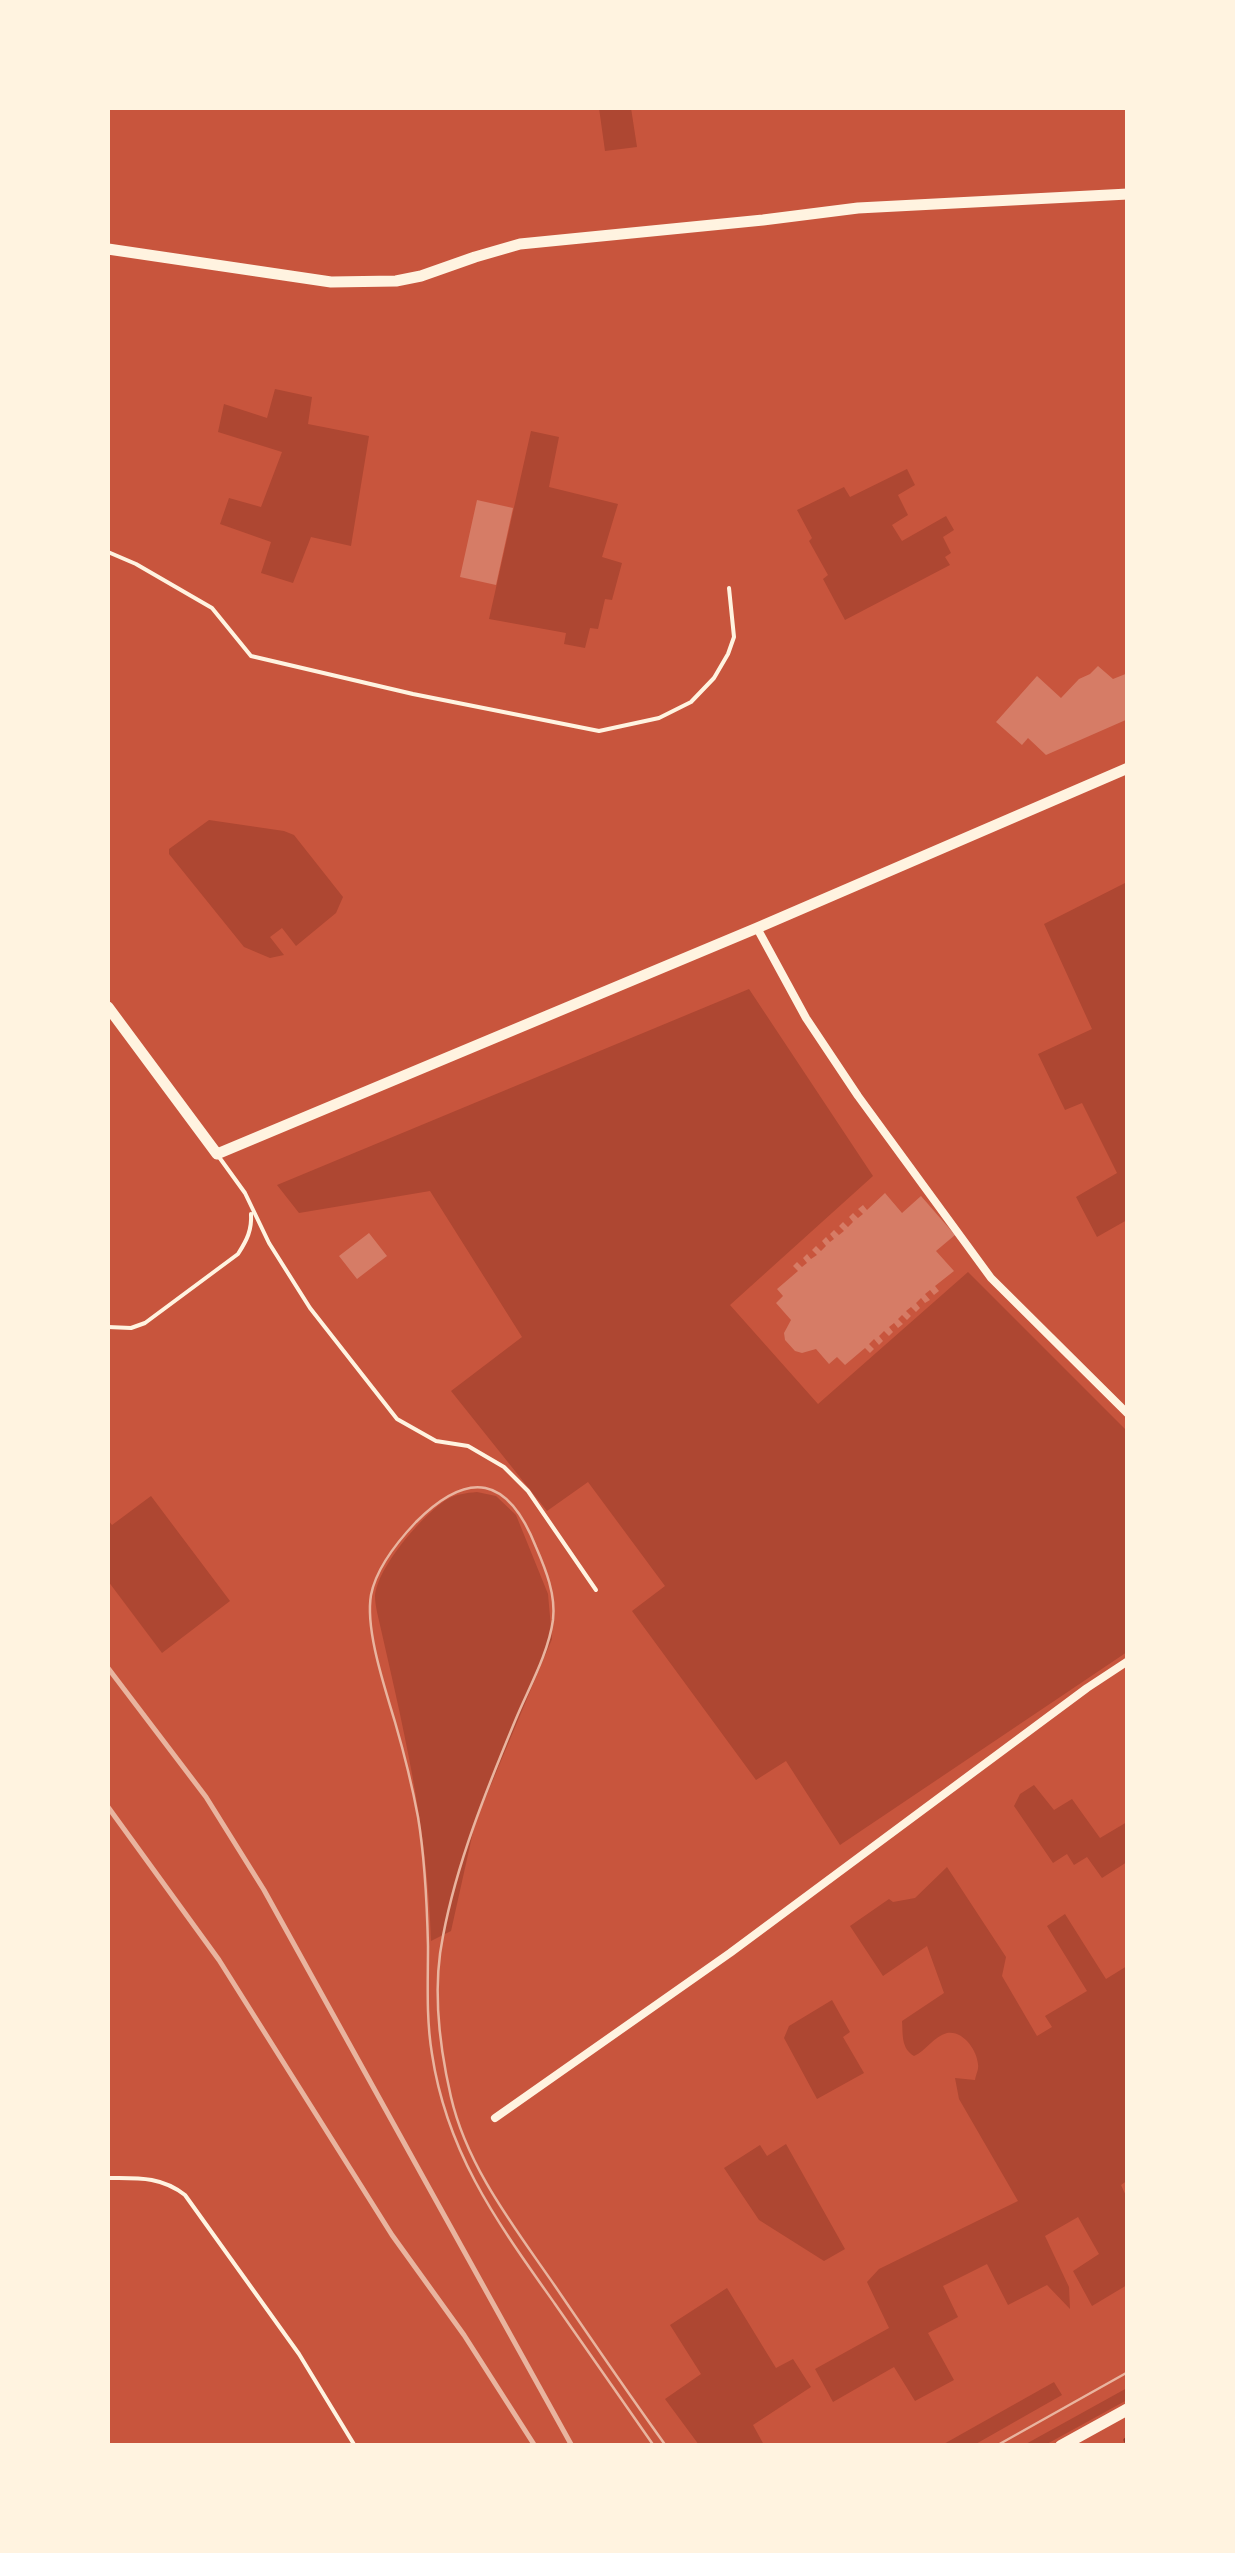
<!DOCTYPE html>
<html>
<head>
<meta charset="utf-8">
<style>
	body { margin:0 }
	#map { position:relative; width:1235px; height:2553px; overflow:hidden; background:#c8553d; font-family:"Alegreya Sans",sans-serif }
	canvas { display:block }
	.frame { position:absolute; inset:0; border:110px solid #fff3e0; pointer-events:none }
</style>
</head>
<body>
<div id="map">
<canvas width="1235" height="2553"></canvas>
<div class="frame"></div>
</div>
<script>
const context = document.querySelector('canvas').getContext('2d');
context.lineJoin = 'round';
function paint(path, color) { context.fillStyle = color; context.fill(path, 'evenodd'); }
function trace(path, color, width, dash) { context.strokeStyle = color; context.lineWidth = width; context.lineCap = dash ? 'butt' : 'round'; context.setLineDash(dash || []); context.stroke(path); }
paint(new Path2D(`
	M 599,108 L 631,108 L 637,147 L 605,151 Z
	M 275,389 L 312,397 L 308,424 L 369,436 L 351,546 L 311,537 L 293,583 L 261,573 L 271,542 L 220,524 L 229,498 L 261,507 L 282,452 L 218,432 L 224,404 L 267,418 Z
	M 531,431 L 559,437 L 549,487 L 618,504 L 602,557 L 622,563 L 612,600 L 605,599 L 598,629 L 590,628 L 585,648 L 564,644 L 566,633 L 489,619 Z
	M 907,469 L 915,485 L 898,495 L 908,515 L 892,525 L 902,541 L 946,516 L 954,530 L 943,537 L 951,553 L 945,557 L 950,565 L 845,620 L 823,579 L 828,575 L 809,541 L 812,538 L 797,510 L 844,487 L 850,497 Z
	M 209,820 L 284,831 L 294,835 L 343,897 L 336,913 L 296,946 L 282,928 L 270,937 L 284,955 L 270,958 L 244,947 L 169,854 L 169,849 Z
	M 1127,882 L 1127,1220 L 1097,1237 L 1076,1197 L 1117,1173 L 1082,1103 L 1065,1110 L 1038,1054 L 1092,1029 L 1044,924 Z
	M 749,989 L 873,1176 L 730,1305 L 818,1404 L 968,1272 L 1127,1431 L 1127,1652 L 840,1845 L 786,1761 L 756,1780 L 632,1611 L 665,1586 L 588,1482 L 547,1511 L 451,1391 L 522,1337 L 430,1191 L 299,1213 L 277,1185 Z
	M 477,1492 L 496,1496 L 516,1515 L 548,1594 L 552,1639 L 475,1823 L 451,1931 L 431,1941 C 428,1827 402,1722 377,1612 C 376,1607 375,1601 375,1596 C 378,1566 422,1516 446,1500 C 456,1494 466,1493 477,1492 Z
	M 151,1496 L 230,1601 L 162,1653 L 108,1581 L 108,1520 L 112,1525 Z
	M 1034,1785 L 1054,1810 L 1072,1799 L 1100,1838 L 1127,1822 L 1127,1862 L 1102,1878 L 1087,1857 L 1074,1865 L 1067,1854 L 1053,1863 L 1014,1806 L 1020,1794 Z
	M 947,1867 L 1006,1957 L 1002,1976 L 1037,2036 L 1052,2027 L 1045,2016 L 1087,1991 L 1047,1926 L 1065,1914 L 1106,1979 L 1127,1966 L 1128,2180 L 1121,2185 L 1127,2198 L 1127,2285 L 1092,2306 L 1073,2271 L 1099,2254 L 1078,2217 L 1045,2236 L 1069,2287 L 1070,2309 L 1047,2285 L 1008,2305 L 987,2264 L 943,2286 L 958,2317 L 928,2333 L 954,2380 L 915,2401 L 894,2367 L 833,2402 L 815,2369 L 889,2328 L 867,2282 L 879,2269 L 1018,2201 L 959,2099 L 955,2078 L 975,2080 C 976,2074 979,2069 978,2064 C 977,2050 963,2030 947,2033 C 934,2036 926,2051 914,2056 C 901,2048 903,2035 902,2021 L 944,1993 L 927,1946 L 883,1976 L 850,1926 L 889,1899 L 893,1902 L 915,1898 Z
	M 832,2000 L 850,2032 L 843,2037 L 864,2073 L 817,2099 L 784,2038 L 789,2026 Z
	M 786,2144 L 845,2249 L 824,2261 L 759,2220 L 724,2168 L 760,2145 L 767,2156 Z
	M 727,2288 L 776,2368 L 793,2359 L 811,2387 L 753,2425 L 764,2445 L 699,2445 L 665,2399 L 701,2374 L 670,2325 Z
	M 1054,2382 L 1062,2395 L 974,2445 L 942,2445 Z
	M 1127,2388 L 1127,2400 L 1045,2445 L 1024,2445 Z`), '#ae4732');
trace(new Path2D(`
	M 1126,2440 L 1128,2443`), '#8f3625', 5);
paint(new Path2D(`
	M 477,500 L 513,508 L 496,585 L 460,577 Z
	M 1098,666 L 1113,679 L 1128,673 L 1128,719 L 1046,755 L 1028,738 L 1022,745 L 996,722 L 1037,676 L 1061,698 L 1079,679 L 1090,674 Z
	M 885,1193 L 902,1213 L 921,1196 L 955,1235 L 936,1251 L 954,1271 L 935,1286 L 939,1291 L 934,1295 L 930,1290 L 925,1294 L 930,1300 L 925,1303 L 921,1298 L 916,1303 L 920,1308 L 916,1312 L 911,1307 L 906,1311 L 911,1316 L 907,1320 L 902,1315 L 898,1319 L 903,1324 L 898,1328 L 894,1323 L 889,1327 L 893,1332 L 889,1336 L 884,1331 L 879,1336 L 883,1341 L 879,1345 L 874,1339 L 869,1344 L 874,1349 L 870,1353 L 865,1348 L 845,1365 L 837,1357 L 829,1364 L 816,1349 L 802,1353 L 795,1351 L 785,1340 L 784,1333 L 791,1320 L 776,1303 L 783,1296 L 777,1289 L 798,1271 L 793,1266 L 797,1262 L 802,1267 L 807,1263 L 803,1258 L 807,1254 L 811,1259 L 817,1255 L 812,1250 L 816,1246 L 821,1251 L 826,1246 L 822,1241 L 826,1237 L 830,1242 L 834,1239 L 830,1234 L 834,1230 L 839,1235 L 844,1231 L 839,1226 L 843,1222 L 848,1227 L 853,1222 L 849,1217 L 853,1213 L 858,1218 L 863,1214 L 858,1209 L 863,1205 L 867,1210 Z
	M 369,1233 L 387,1256 L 357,1279 L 339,1256 Z`), '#d67c66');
trace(new Path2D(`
	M 108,552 L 136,564 L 212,608 L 251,656 L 413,694 L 599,731 L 659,718 L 691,702 L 714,678 L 728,654 L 734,637 L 729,588
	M 219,1157 L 245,1193 L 269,1243 L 310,1308 L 397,1419 L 436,1441 L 468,1446 L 504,1467 L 528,1491 L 596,1590
	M 108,1327 L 131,1328 L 145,1323 L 238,1254 C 247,1240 252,1230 251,1214
	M 108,2178 C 137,2178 161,2176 185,2195 L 299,2354 L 355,2446`), '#fff3e0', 4);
trace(new Path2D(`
	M 757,928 L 806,1018 L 858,1096 L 991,1278 L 1128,1414
	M 495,2118 L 730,1953 L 1087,1688 L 1128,1661`), '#fff3e0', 8);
trace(new Path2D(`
	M 108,249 L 331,282 L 396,281 L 421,276 L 475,257 L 520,244 L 763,220 L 858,208 L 1128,194
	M 108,1007 L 217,1154 L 757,928 L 1128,768`), '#fff3e0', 11);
trace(new Path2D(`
	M 1061,2446 L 1128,2409`), '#fff3e0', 12);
trace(new Path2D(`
	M 654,2446 C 621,2398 588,2351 555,2304 C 498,2223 447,2154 432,2054 C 426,2018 428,1982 428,1946 C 427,1903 425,1859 418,1817 C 412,1785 404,1753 395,1722 C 385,1688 365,1630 371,1595 C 376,1569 398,1541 416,1522 C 469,1469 508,1476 536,1547 C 546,1570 556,1595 553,1620 C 548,1655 528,1689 515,1721 C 486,1791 457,1862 443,1936 C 432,1989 439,2045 451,2097 C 467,2167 515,2228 555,2286 C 591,2339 628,2393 666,2446
	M 996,2446 L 1128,2372`), '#e9b49f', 2.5);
trace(new Path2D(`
	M 108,1668 L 206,1797 L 264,1890 L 572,2446
	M 108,1807 L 219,1960 L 392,2235 L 464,2335 L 535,2446`), '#e9b49f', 5);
</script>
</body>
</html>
